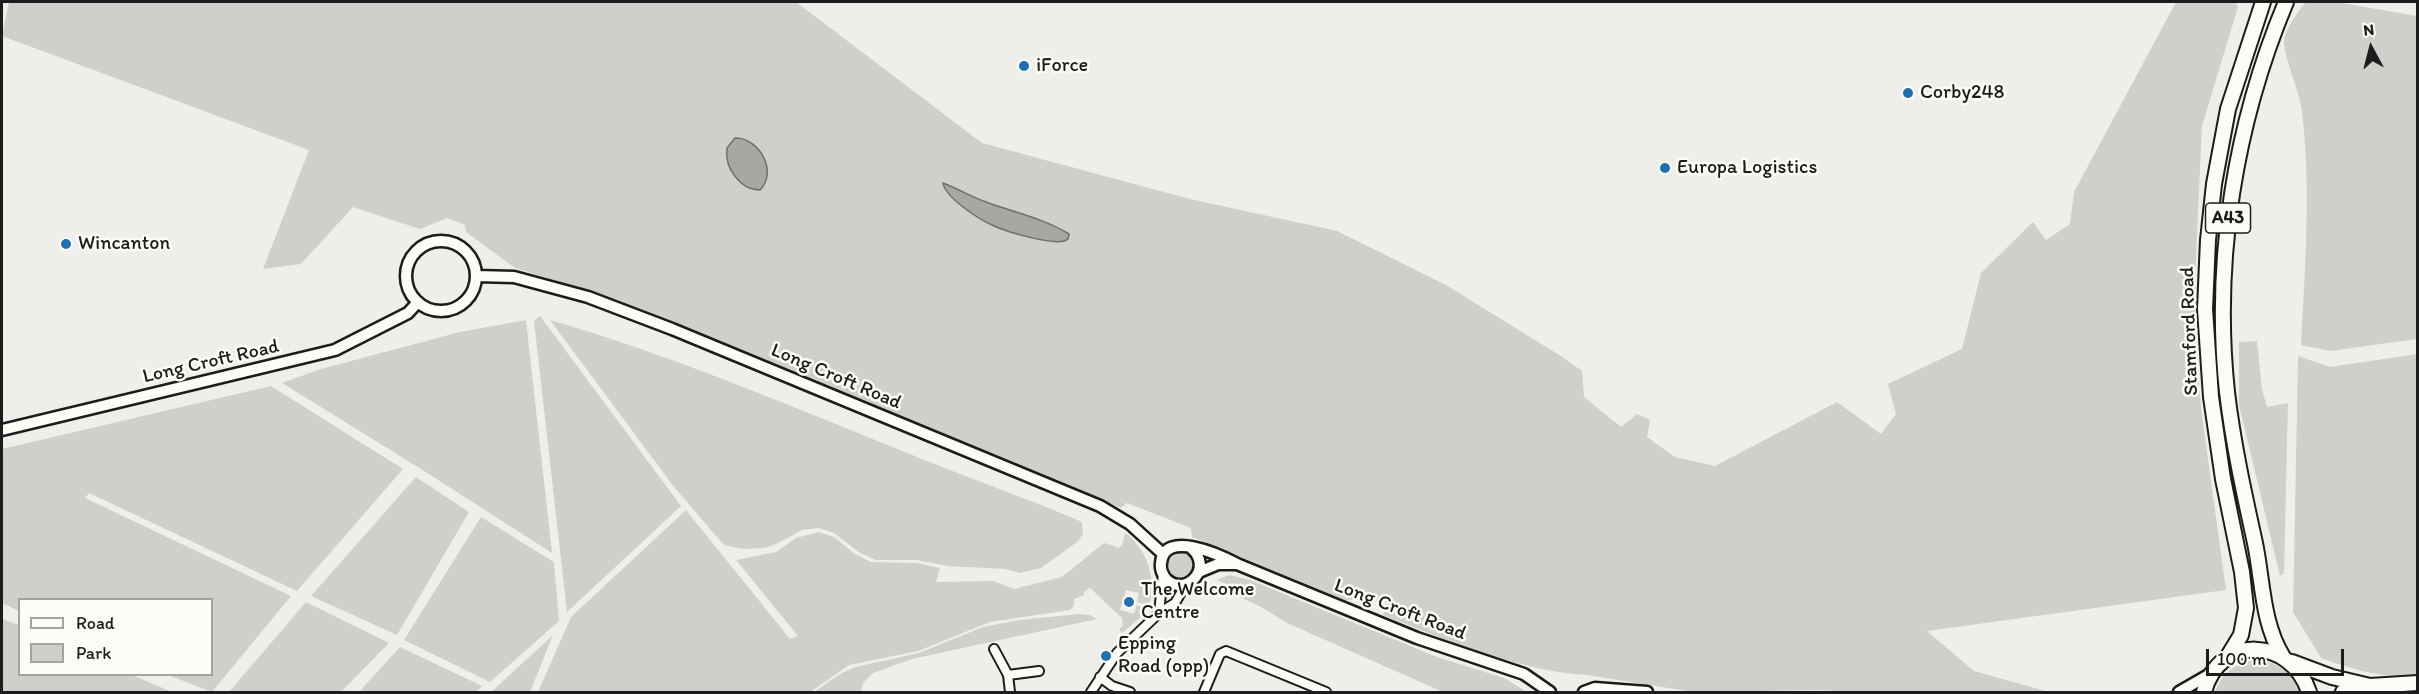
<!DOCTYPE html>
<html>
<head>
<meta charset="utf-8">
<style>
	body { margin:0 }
	#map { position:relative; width:2419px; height:694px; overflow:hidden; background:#f0eeea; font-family:Itim,sans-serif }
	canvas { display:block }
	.frame { position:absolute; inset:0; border:3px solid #1c1c1c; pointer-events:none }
	.legend { position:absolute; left:18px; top:598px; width:195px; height:78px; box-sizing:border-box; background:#fdfcf7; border:2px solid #a3a29f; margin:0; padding:8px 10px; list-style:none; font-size:18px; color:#1c1c1c }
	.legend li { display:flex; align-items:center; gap:12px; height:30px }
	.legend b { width:30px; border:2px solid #a3a29f }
	.north { position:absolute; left:2341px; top:18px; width:60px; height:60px; -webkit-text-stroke:4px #fdfcf7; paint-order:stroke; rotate:353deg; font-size:16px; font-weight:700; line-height:24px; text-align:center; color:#1c1c1c }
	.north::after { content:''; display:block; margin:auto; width:21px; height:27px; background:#1c1c1c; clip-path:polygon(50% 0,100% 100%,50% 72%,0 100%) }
	.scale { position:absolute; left:2206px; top:649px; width:138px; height:27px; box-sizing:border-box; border:3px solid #1c1c1c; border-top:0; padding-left:8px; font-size:18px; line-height:21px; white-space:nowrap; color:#1c1c1c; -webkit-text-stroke:4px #fdfcf7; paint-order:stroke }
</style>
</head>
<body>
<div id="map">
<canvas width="2419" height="694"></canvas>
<div class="frame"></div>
<ul class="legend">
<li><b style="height:8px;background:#fdfcf7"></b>Road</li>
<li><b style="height:16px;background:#d0cfcc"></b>Park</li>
</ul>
<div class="north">N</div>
<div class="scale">100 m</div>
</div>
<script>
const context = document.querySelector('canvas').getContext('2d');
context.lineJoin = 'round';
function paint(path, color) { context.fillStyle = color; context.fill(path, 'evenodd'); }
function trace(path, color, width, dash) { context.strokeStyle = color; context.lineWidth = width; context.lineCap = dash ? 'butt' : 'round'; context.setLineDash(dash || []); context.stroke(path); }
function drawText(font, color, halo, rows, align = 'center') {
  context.font = font + ' Itim,sans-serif'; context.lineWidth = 5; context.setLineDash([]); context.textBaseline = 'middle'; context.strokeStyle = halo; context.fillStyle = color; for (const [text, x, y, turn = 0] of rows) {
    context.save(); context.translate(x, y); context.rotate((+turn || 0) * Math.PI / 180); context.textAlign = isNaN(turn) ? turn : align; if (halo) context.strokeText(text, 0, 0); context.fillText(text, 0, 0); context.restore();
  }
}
paint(new Path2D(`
	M 9,2 L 796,2 L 982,143 L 1190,199 L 1337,231 L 1446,285 L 1564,358 L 1582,371 L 1584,397 L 1621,427 L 1637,414 L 1650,420 L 1647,437 L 1675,457 L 1715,466 L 1837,402 L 1881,434 L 1896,414 L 1888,384 L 1962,349 L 1981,273 L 2033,222 L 2046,240 L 2070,224 L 2074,192 L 2176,2 L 2235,2 L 2238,7 L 2202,126 L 2196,257 L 2195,341 L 2202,416 L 2226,590 L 1927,631 L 1974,671 L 2049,692 L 1847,692 L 1821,690 L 1693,692 L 1587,675 C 1522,672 1443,639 1383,615 L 1387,602 L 1374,599 L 1345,600 L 1192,537 L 1191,528 L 1127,503 L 1121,508 L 724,343 L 601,295 L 515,268 L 466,232 L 465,225 L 447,218 L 420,229 L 353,207 L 301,264 L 263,269 L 309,150 L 2,36 Z
	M 2306,2 L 2336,2 L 2417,16 L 2417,339 L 2330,351 L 2301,345 C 2305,268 2311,189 2302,112 C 2301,95 2283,55 2284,41 C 2286,27 2298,12 2306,2 Z
	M 540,316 L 681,506 L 567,612 L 534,321 Z
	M 526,320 L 552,553 L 421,469 L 282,383 L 321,369 L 460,332 Z
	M 550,320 C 671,355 783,403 900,450 C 960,475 1022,496 1082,522 L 1083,534 L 1077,542 L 1041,568 L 1020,573 L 1005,569 L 948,566 L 917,560 L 876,560 L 860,553 L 834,533 L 818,528 L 802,530 L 776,544 L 764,548 L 743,549 L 724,545 L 674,487 Z
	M 2257,341 L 2262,389 L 2267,407 L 2288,403 L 2284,573 L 2280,576 L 2239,405 L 2239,342 Z
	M 2417,354 L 2417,676 C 2381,678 2355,670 2321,658 L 2293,612 L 2298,356 L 2330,367 Z
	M 271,386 L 403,469 L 297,591 L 89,493 L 85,498 L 291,596 L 212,692 L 168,675 L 212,674 L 212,600 L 20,600 L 19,611 L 2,603 L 2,449 Z
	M 416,477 L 469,512 L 397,635 L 311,596 Z
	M 686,510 L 790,639 L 798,636 L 736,560 L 776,552 L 796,538 L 819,532 L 834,537 L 855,554 L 871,562 L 917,563 L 940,568 L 936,582 L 993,581 L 1014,589 L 1062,577 L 1104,543 L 1117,547 L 1117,549 L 1122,545 L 1125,533 C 1146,547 1158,581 1149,605 L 1137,602 L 1139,593 L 1126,590 L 1120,610 L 1134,614 L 1137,605 L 1147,609 L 1143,615 L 1122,633 L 1119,629 L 1123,626 L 1122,618 L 1090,588 L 1084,592 L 1084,595 L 1074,599 L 1074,606 L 1070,610 L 990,622 L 918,651 L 849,665 L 810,692 L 538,692 L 571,617 Z
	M 481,517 L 554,562 L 559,621 L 490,682 L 404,640 Z
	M1168 565a13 13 0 1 1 26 0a13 13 0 1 1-26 0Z
	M 1229,575 L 1250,580 L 1437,657 L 1504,678 L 1527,692 L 1443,692 L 1287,623 L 1261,607 L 1240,597 L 1240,594 L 1253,595 L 1217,580 Z
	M 306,602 L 389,643 L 341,692 L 229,692 Z
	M 1079,614 L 1089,615 L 1097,619 L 912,659 L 873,673 L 863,683 L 861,692 L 814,692 L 840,674 L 855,667 L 919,653 L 983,627 L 1020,620 Z
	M 2,619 L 19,625 L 20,674 L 132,675 L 172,692 L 2,692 Z
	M 553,635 L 530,692 L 491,692 Z
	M 400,647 L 482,686 L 476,692 L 359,692 Z
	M 2255,660 C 2276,661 2293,672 2300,692 L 2215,692 C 2221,674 2235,663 2255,660 Z`), '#d0cfcc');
const water = new Path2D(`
	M 735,138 C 760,138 778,172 760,190 C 740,190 724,167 727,148 Z
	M 943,183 C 957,188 971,197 986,202 C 1013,212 1043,218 1069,234 L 1068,239 C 1059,248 1004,231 992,225 C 978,219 945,197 943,183 Z`);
paint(water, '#a8a7a3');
trace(water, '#706f6d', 1.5);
const street = new Path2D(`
	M 1159,613 L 1163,574
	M 994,649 L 1008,675 L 1010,692
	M 1008,675 L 1039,671
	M 1100,677 L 1112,686 L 1130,692
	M 1091,692 L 1117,653 L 1159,613 L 1175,603 L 1186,584
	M 1204,692 L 1220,654 L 1226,651 L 1326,692`);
const secondary = new Path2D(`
	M406 276a35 35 0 1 1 70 0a35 35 0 1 1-70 0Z
	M 477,276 L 514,277 L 588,297 L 672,329 L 1100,506 L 1130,524 L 1163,554
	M 2,430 L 335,350 L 408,313 L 418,302
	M 1191,548 C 1214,567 1187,597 1167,580 C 1163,576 1160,569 1161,563 C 1164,529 1220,555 1237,564 L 1417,638 L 1524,674 L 1550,692
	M 1199,572 L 1218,564 L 1236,564
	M 1584,692 L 1595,688 L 1647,692
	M 2179,692 L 2212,673`);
const highway = new Path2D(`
	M 2283,657 C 2262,623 2263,582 2255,543 C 2244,493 2233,443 2227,392 C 2213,260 2235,124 2286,2
	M 2227,658 L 2241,635 L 2246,608 L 2242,572 L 2223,479 L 2211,397 L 2205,309 L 2208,240 L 2214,184 L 2228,109 L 2263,2
	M 2292,662 L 2332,677 L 2370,686
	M 2204,692 C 2219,634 2291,637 2309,692
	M 2343,692 L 2370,686 L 2418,683`);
trace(street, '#1c1c1c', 12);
trace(secondary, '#1c1c1c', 15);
trace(highway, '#1c1c1c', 18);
trace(street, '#fdfcf7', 8);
trace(secondary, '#fdfcf7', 10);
trace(highway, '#fdfcf7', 14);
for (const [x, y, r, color] of [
	[1024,66,6,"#1f6fb2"],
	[1908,93,6,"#1f6fb2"],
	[1665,168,6,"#1f6fb2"],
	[66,244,6,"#1f6fb2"],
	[1129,602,6,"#1f6fb2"],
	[1106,656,6,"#1f6fb2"]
]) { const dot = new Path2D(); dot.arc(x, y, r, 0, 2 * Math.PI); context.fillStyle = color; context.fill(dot); trace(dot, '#fdfcf7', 2); }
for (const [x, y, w] of [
	[2228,218,45]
]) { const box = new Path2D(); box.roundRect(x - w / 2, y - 15, w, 30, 4.5); context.fillStyle = '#fdfcf7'; context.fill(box); trace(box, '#1c1c1c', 1.5); }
drawText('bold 18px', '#1c1c1c', null, [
	["A43",2228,218]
]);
drawText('20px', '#1c1c1c', '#fdfcf7', [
	["iForce",1036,66],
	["Corby248",1920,93],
	["Europa Logistics",1677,168],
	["Wincanton",78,244],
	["The Welcome",1141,590],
	["Centre",1141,613],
	["Epping",1118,644],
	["Road (opp)",1118,667]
], 'left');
drawText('20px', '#1c1c1c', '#fdfcf7', [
	["Stamford Road",2190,331,-92],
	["Long Croft Road",211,362,-13],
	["Long Croft Road",836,377,23],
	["Long Croft Road",1400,610,21]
]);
</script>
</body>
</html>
